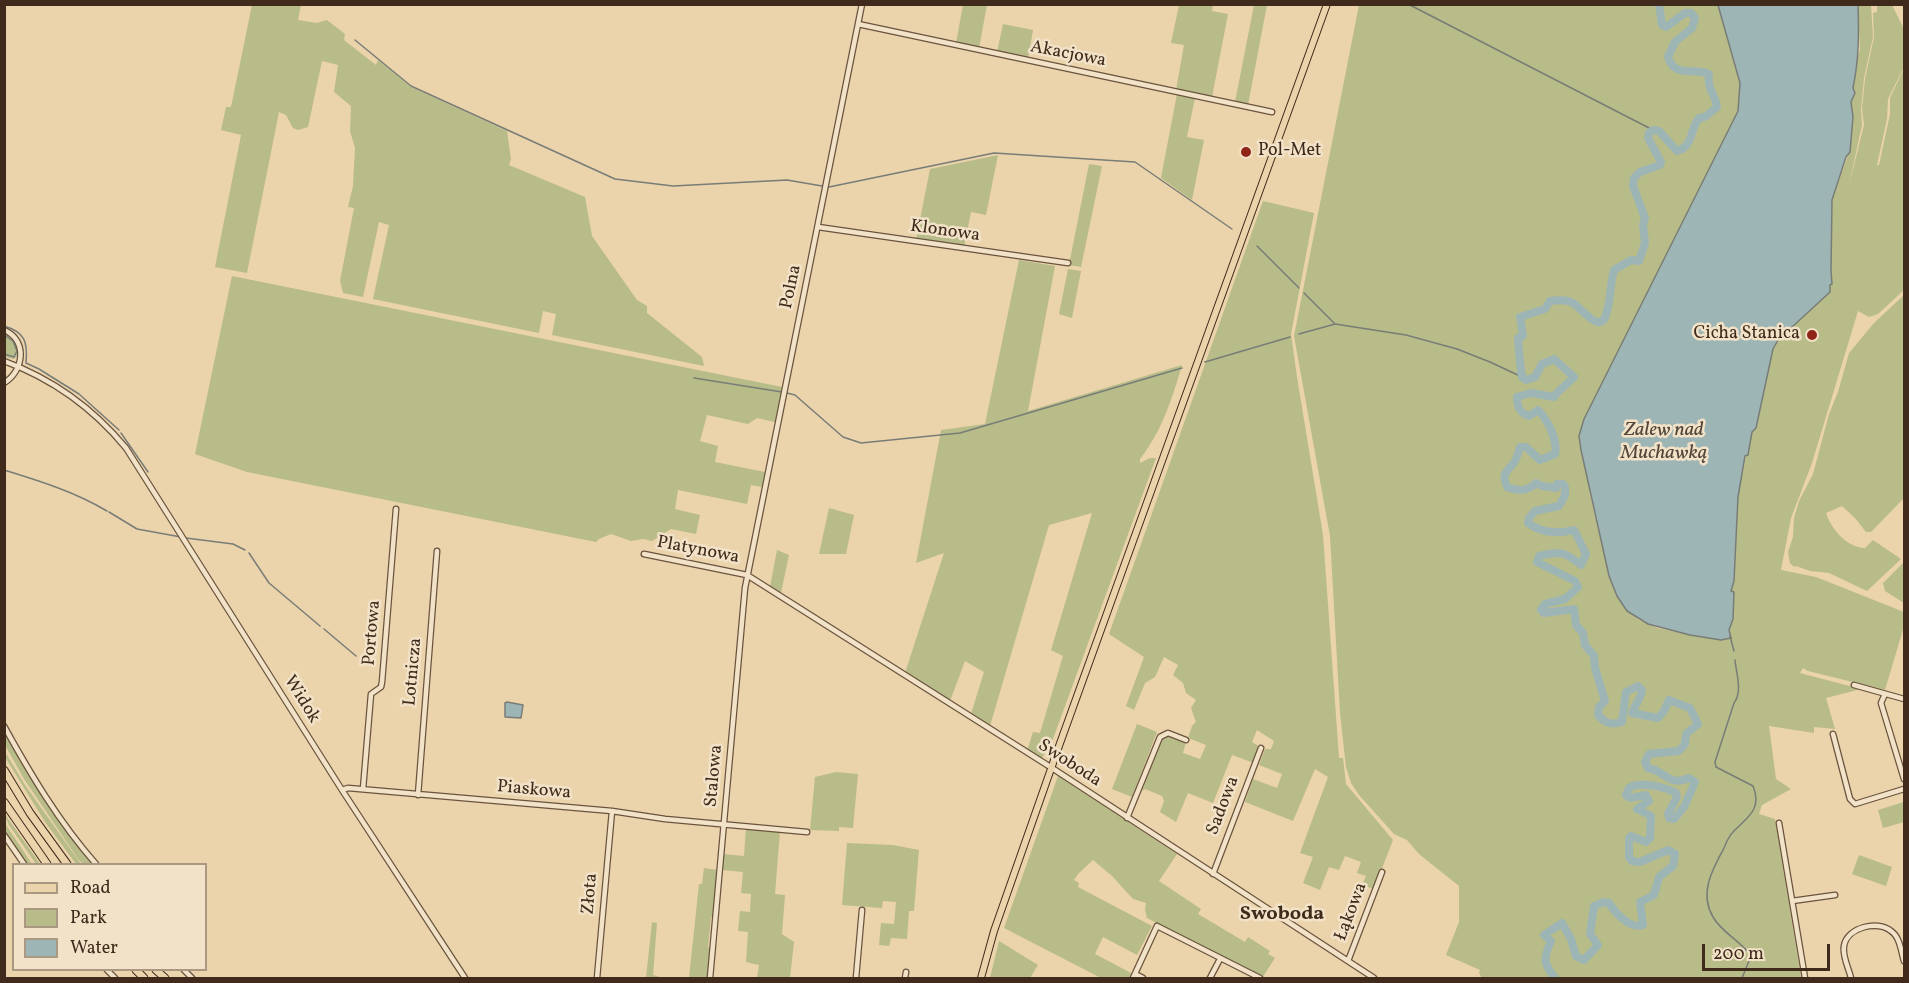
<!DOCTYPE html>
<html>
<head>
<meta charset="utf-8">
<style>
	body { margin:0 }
	#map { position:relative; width:1909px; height:983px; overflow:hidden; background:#ebd3ab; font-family:Vollkorn,serif }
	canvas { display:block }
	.frame { position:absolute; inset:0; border:6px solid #3f2a1b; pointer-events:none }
	.legend { position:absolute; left:12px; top:863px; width:195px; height:108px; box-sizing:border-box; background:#f2e2c8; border:2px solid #aa9883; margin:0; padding:8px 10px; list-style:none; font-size:18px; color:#3f2a1b }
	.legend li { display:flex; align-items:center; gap:12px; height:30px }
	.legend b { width:30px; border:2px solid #aa9883 }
	.scale { position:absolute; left:1702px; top:944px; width:128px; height:27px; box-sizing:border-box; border:3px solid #3f2a1b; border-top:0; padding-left:8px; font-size:18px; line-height:21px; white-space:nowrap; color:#3f2a1b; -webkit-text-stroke:4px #f2e2c8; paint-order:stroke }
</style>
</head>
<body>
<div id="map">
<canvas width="1909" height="983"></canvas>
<div class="frame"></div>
<ul class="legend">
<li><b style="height:8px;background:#ebd3ab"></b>Road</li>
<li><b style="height:16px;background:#b8bc88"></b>Park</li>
<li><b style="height:16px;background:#9eb5b5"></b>Water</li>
</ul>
<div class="scale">200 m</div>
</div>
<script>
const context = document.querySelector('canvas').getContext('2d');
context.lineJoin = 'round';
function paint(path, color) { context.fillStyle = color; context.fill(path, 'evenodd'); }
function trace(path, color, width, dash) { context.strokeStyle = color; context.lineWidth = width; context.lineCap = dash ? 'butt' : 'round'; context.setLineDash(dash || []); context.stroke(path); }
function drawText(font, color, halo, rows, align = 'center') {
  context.font = font + ' Vollkorn,serif'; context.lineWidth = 5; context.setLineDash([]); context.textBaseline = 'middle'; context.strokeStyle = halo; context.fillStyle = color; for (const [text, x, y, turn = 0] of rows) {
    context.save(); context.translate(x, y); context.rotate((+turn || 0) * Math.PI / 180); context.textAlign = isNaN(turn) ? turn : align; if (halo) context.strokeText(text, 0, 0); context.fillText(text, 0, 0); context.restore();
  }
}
paint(new Path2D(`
	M 252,5 L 301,5 L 298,20 L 317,23 L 327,20 L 345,34 L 344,40 L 376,65 L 378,60 L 411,87 L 507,131 L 511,159 L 509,165 L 585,197 L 592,236 L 637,300 L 647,306 L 647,313 L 702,357 L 704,366 L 552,335 L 556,314 L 543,311 L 539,333 L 373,299 L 389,225 L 379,222 L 363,297 L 343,293 L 340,281 L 354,208 L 348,207 L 353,186 L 355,148 L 350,131 L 351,106 L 334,92 L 338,65 L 322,61 L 308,127 L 298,130 L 293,128 L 286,115 L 279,112 L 247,273 L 215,267 L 241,135 L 221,130 L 226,107 L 231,107 Z
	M 963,5 L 987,5 L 979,48 L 956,43 Z
	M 1179,5 L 1213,5 L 1212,11 L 1228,14 L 1212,97 L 1176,90 L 1184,45 L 1171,43 Z
	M 1254,5 L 1267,5 L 1248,105 L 1235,102 Z
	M 1359,5 L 1718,5 L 1740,83 L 1738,111 L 1584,419 L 1579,436 L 1591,499 L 1609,576 L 1627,611 L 1639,620 L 1657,628 L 1705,638 L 1729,630 L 1733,619 L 1734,593 L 1731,591 L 1734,581 L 1738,497 L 1746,456 L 1748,454 L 1752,432 L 1756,428 L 1773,349 L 1778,340 L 1830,292 L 1830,285 L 1832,284 L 1831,271 L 1832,200 L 1851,147 L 1851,102 L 1855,93 L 1853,88 L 1856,59 L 1860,50 L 1858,5 L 1871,5 L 1873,37 L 1864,78 L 1861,109 L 1862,125 L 1849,185 L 1864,125 L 1862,108 L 1865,79 L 1874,37 L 1873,13 L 1877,12 L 1877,5 L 1892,5 L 1904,29 L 1904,60 L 1903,69 L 1888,99 L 1887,119 L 1877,165 L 1879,165 L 1890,114 L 1890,98 L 1904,68 L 1904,290 L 1878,314 L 1869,317 L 1858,311 L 1812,463 L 1791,518 L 1781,570 L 1816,577 L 1904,612 L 1904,626 L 1885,690 L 1808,671 L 1803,668 L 1800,673 L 1861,689 L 1826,698 L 1835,729 L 1814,727 L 1814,733 L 1769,726 L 1776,779 L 1791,789 L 1762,805 L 1759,814 L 1775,819 L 1801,978 L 1482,978 L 1479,973 L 1480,970 L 1446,955 L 1459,922 L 1459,886 L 1419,854 L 1407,840 L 1394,834 L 1359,795 L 1351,783 L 1346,767 L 1340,713 L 1330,536 L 1294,336 Z
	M 1003,24 L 1033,30 L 1028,59 L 997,52 Z
	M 1177,94 L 1195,98 L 1187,137 L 1204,140 L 1192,200 L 1161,178 Z
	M 998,155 L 986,215 L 971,212 L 964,247 L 916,240 L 930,169 Z
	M 1089,164 L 1102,166 L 1081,267 L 1069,265 Z
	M 1263,201 L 1314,213 L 1291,334 L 1297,377 L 1323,535 L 1339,758 L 1343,758 L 1346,784 L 1393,840 L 1374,889 L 1362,885 L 1366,876 L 1357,873 L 1361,862 L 1345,856 L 1339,870 L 1329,867 L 1320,890 L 1303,883 L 1313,857 L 1300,853 L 1328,777 L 1315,769 L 1293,821 L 1245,802 L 1253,779 L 1277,788 L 1282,774 L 1259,765 L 1265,749 L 1271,749 L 1274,741 L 1257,730 L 1252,742 L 1260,747 L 1254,763 L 1232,755 L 1213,803 L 1188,793 L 1176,822 L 1160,812 L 1164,801 L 1162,796 L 1145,789 L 1142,791 L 1163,736 L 1166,734 L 1186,742 L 1183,753 L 1200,759 L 1206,745 L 1188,738 L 1192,726 L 1196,722 L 1191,708 L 1196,700 L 1186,693 L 1183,683 L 1173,675 L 1178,665 L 1164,657 L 1155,677 L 1145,683 L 1134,710 L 1126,706 L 1144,657 L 1109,634 Z
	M 1019,260 L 1055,266 L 1028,411 L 1182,365 C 1172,399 1162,431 1140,459 L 1140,463 L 1150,458 L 1156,458 L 1050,747 L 1040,760 L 1027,751 L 1033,732 L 1040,733 L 1063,656 L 1051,650 L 1092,513 L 1049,525 L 990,726 L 971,714 L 984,672 L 965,661 L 950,701 L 905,673 L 944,553 L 916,563 L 941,430 L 985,424 Z
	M 1068,269 L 1081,271 L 1072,318 L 1059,314 Z
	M 232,276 L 782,387 L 775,422 L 757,418 L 748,424 L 707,415 L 700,441 L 718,446 L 715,462 L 765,472 L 762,487 L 751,485 L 747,504 L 678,490 L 675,509 L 700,515 L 696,534 L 671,529 L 652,541 L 643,539 L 631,541 L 611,534 L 599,539 L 596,542 L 247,472 L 195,454 Z
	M 1904,295 L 1904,498 L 1871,532 L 1866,532 L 1855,518 L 1842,506 L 1826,513 C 1832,530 1846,547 1865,548 L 1873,540 L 1901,559 L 1867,591 L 1829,573 L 1810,571 L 1796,566 L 1794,567 L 1790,563 L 1788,552 L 1793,537 L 1794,518 L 1799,501 L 1813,474 L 1829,414 L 1838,392 L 1849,353 L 1874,323 Z
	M 4,333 C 14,339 17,342 19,354 L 14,359 L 5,357 Z
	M 829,508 L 854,515 L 846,554 L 819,554 Z
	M 777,550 L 789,555 L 781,593 L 770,587 Z
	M 1904,562 L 1904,603 L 1885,591 L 1883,583 Z
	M 1137,724 L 1157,732 L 1132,797 L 1112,789 Z
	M 4,731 C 31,777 59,823 94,864 L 83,864 L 78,859 L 24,779 L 5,745 Z
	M 4,750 L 25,785 L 81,864 L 76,864 L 45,822 L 5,757 Z
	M 836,772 L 858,774 L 853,828 L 839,827 L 839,831 L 810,830 L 815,777 Z
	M 1058,776 L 1177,854 L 1159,881 L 1201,909 L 1198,914 L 1245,942 L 1248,937 L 1270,951 L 1268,954 L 1275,958 L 1262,978 L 1147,918 L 1145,910 L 1146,903 L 1133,899 L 1112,876 L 1093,860 L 1078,874 L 1074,880 L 1079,883 L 1078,887 L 1152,926 L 1137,955 L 1103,937 L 1095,954 L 1131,973 L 1129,978 L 1101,978 L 1004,928 Z
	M 1904,802 L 1904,822 L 1883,828 L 1878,810 Z
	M 4,813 L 36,858 L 40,864 L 36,864 L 9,825 Z
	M 4,822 L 32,864 L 26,864 C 17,852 5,837 4,822 Z
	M 746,827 L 780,831 L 775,894 L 785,895 L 782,934 L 794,942 L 790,978 L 757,978 L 759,965 L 746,962 L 748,932 L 738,931 L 740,911 L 750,912 L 751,894 L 741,893 L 743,872 L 722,870 L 723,854 L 744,856 Z
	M 847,843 L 893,845 L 919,850 L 914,911 L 909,911 L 907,939 L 891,938 L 889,946 L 879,945 L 881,923 L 894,924 L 896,902 L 883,901 L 882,908 L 842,905 Z
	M 1859,855 L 1892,867 L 1886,886 L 1852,874 Z
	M 704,868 L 718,870 L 714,917 L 711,917 L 708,947 L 712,948 L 709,978 L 689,978 L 699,884 L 702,884 Z
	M 652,922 L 657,923 L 653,975 L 663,978 L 646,978 Z
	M 999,941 L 1038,965 L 1030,978 L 990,978 Z`), '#b8bc88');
const water = new Path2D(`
	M 1718,5 L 1858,5 C 1859,34 1859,59 1853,88 L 1855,93 L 1851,102 L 1853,117 L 1850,152 L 1846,157 L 1832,200 L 1831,271 L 1832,284 L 1830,285 L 1830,292 L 1778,340 L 1773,349 L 1756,428 L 1752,432 L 1748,455 L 1745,456 L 1738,497 L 1734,581 L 1731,591 L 1734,592 L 1733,619 L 1729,630 L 1731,638 L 1721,640 L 1690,635 L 1648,624 L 1627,611 L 1617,596 L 1609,576 L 1581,450 L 1579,436 L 1584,419 L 1738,111 L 1740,83 Z
	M 507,702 L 523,705 L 521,718 L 505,717 L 505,703 Z`);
paint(water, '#9eb5b5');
trace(water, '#787d77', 1.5);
trace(new Path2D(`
	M 1408,4 L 1653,130
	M 355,40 L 411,86 L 615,179 L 673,186 L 787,180 L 822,186
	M 829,187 L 994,153 L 1135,162 L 1232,229
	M 1257,246 L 1299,288
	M 1304,293 L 1335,324
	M 4,326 C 25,332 28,342 26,363 L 39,369 L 79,394 L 119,430
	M 1299,334 L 1335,324 L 1406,335 L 1457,349 L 1490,362 L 1522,377
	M 4,335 L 13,341 L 17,351 L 14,357 L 4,354
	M 1205,362 L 1290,337
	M 694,378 L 782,392
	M 787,393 L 795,395 L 843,437 L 861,443 L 960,433 L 1182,368
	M 121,433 L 148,472
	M 4,470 C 40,481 75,492 107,511
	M 109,512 L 137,529 L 181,537
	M 186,538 L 233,544 L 245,550
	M 249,553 L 269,583 L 320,626
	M 324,629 L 356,656
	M 1731,638 L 1730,636 L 1734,651
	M 1735,660 C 1736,673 1743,691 1734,703 L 1715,762 L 1716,767 L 1753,786 C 1763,810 1746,818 1733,832 C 1729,836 1726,843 1724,848 C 1712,870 1699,893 1713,917 C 1722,933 1741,941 1751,956 L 1742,978`), '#787d77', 1.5);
trace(new Path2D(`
	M 1555,978 C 1543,963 1543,959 1551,941 L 1544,935 L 1562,923 L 1571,939 L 1576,956 L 1584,960 L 1598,945 L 1590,934 L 1594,906 L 1604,902 L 1609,903 C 1616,914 1630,929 1643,925 L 1640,902 L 1654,895 L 1659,877 L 1673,866 L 1675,854 L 1668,850 L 1640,862 L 1632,861 L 1629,857 L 1629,838 L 1631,836 L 1646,842 L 1650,838 L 1651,816 L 1637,809 L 1649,801 L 1646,795 L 1630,798 L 1626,795 L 1629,788 C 1639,781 1666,787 1676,793 L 1677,797 L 1668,814 L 1669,818 L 1674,819 L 1684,807 L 1695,782 L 1689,778 C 1668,787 1666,771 1648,768 L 1645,762 L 1649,754 L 1679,751 L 1685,744 L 1686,734 L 1698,724 L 1690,708 L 1669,700 L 1664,711 L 1658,718 L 1632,713 C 1635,704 1641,699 1642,690 L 1638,686 L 1626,692 L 1622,722 C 1612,725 1606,724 1598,715 L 1599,707 L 1605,701 L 1595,668 L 1594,656 L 1585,645 L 1583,633 L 1576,625 L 1574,609 L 1544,613 L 1541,610 L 1545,604 L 1565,599 L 1578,587 L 1575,581 L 1537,562 L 1539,556 C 1560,551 1564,551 1581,565 L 1586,554 L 1574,530 C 1559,534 1541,533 1528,523 L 1529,518 L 1535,511 L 1559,506 L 1565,495 L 1565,487 L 1563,484 L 1557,484 L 1556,488 L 1542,486 L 1536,483 C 1527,492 1518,491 1507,487 C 1502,475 1505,473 1512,465 C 1517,461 1518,452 1520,447 L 1526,447 L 1540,460 L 1555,454 C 1558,441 1548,420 1538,410 L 1529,416 C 1519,413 1517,406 1517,397 L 1531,393 L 1554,397 C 1558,390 1568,384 1574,377 L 1554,359 L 1542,364 L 1535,377 L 1526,380 L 1522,377 C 1520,364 1519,352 1518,338 L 1523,336 L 1520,317 L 1545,309 L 1550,301 C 1557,300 1567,299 1573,303 C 1582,308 1602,338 1607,311 C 1611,297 1610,284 1614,270 L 1631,260 L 1639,261 L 1645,243 L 1643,225 L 1645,218 L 1633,186 L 1634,178 L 1640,172 L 1660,165 L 1661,162 L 1648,138 L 1649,133 L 1653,130 L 1659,131 L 1677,151 C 1694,146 1689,131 1699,118 L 1705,117 L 1717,107 C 1715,92 1707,91 1709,74 C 1694,67 1675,79 1668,57 L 1675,42 L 1692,28 L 1695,18 L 1691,13 L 1685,13 L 1666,27 L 1662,25 L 1659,4`), '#9eb5b5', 8);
const minor = new Path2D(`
	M 858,24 L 1272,112
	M 818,227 L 1068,263
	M 4,330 C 28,340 24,371 4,383
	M 4,361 C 53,379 93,408 126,448 L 342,790 L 465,978
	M 644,554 L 747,575 L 1052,768 L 1374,978
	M 1854,685 L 1904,699
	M 1885,694 L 1881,703 L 1904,779
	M 4,726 C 31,775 59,822 96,864
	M 1833,734 L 1850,799 L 1855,804 L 1904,789
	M 363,789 L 371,694 L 381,687 L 382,682 L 396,509
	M 342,790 L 348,788 L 612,811 L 665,819 L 807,832
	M 418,795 L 437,551
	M 1127,818 L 1160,737 L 1168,733 L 1186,740
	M 1779,823 L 1805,978
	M 4,835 L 24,864
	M 1213,874 L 1261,748
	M 1792,901 L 1835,895
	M 1348,961 L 1382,872
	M 107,970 L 115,978
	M 184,970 L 192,978
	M 1135,974 L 1143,978
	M 597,978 L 612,811
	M 710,978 L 745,588 L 862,4
	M 856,978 L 862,910
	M 905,978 L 906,972
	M 1133,978 L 1157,926 L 1260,978
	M 1210,978 L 1220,959
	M 1851,978 C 1849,969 1842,956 1844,946 C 1847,927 1878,920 1891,931 C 1900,937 1901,951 1904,961`);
const major = new Path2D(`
	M 981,978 L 994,931 L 1059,746 L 1327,4`);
const highway = new Path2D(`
	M 4,770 L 30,813 L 67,864
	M 4,802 L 47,864
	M 136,970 L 144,978
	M 156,970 L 165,978`);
trace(minor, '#6a543f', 7);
trace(major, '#3f2a1b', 8);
trace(highway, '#3f2a1b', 9);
trace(minor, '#f2e2c8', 4.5);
trace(major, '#ebd3ab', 6);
trace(highway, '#ebd3ab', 7);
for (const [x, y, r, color] of [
	[1246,152,6,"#8f2418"],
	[1812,335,6,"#8f2418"]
]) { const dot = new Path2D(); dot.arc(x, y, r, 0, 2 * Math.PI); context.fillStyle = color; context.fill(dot); trace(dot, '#f2e2c8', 2); }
drawText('18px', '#3f2a1b', '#f2e2c8', [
	["Akacjowa",1068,55,11],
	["Klonowa",945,232,8],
	["Polna",792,287,-78],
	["Platynowa",698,551,11],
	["Portowa",373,633,-85],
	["Lotnicza",414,672,-85],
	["Widok",301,700,58],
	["Swoboda",1069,764,33],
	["Stalowa",715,776,-85],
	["Piaskowa",534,791,5],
	["Sadowa",1224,806,-69],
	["Złota",591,894,-85],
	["Łąkowa",1352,912,-69]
]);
drawText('18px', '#3f2a1b', '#f2e2c8', [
	["Pol-Met",1258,152],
	["Cicha Stanica",1800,335,"right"]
], 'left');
drawText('italic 20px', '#52463a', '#f2e2c8', [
	["Zalew nad",1664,431],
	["Muchawką",1664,454]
]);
drawText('bold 20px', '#3f2a1b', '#f2e2c8', [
	["Swoboda",1282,915]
]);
</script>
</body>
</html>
